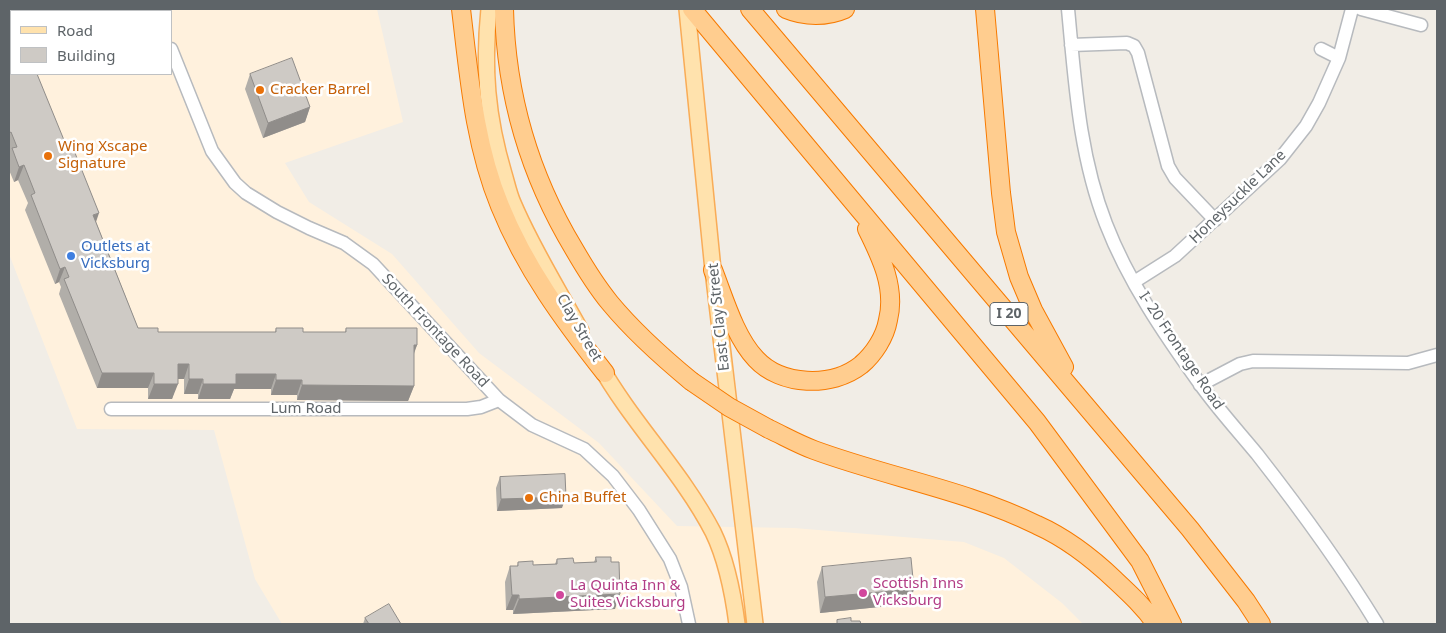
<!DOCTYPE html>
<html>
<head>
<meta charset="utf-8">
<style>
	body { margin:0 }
	#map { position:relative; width:1446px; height:633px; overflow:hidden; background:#f1ede6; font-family:"Noto Sans",sans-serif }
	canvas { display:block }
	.frame { position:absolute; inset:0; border:10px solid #5e6468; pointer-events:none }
	.legend { position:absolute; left:10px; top:10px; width:162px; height:65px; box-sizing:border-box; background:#fff; border:1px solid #bfc1c3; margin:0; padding:6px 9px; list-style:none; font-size:15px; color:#5e6468 }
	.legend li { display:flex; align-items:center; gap:10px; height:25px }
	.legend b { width:25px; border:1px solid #bfc1c3 }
</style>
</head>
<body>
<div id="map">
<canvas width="1446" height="633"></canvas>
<div class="frame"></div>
<ul class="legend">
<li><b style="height:6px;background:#ffe2ad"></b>Road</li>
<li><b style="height:14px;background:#cecac5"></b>Building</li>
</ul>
</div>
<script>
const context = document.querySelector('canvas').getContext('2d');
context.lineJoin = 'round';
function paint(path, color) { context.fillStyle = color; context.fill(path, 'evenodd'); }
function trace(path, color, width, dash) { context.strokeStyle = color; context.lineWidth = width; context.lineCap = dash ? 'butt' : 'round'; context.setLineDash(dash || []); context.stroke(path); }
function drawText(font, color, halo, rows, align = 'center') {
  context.font = font + ' "Noto Sans",sans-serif'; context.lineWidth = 5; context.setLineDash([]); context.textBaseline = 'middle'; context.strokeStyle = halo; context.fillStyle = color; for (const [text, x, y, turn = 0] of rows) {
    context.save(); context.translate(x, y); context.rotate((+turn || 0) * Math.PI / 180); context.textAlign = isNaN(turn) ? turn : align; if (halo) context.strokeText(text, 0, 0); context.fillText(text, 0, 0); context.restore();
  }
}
paint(new Path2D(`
	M 19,9 L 377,9 L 403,122 L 285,163 L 309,202 L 392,254 L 479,353 L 599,443 L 677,526 L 794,528 L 964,542 L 1004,558 L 1062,603 L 1083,624 L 282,624 L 255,579 L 214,430 L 77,429 L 9,254 L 9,69 L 11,74 L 171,74 L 171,11 L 21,11 Z`), '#fff1dd');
const minor = new Path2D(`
	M 155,9 L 156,11
	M 1068,9 C 1075,82 1079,155 1106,224 C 1128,281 1164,334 1200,384 C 1217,408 1238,431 1257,454 C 1300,509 1341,565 1377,624
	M 1361,9 L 1421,25
	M 1071,45 L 1127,43 L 1134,46 L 1138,53 L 1168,166 L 1175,178 L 1215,220
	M 171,49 L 212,151 L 235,183 L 246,193 L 277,212 L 309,228 L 344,243 L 373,264 L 499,400 L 532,425 L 584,449 L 613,476 L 639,510 L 670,559 L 681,587 L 689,624
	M 1321,49 L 1339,58
	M 1134,282 L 1175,256 L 1280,159 L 1306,126 L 1319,103 L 1339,58 L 1352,9
	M 1200,385 L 1240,364 L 1253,361 L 1408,363 L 1437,355
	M 111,409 L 467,409 L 481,407 L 499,400`);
const major = new Path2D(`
	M 489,9 C 483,68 487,117 504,174 C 507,184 509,194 513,203 C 532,248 558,289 581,331
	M 687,9 L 713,270 L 755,624
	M 599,364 C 632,423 682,472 713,532 C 727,561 733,593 737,624`);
const highway = new Path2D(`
	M 461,9 C 469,75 474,143 500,206 C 525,268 564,321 605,373
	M 504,9 C 506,95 530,176 574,249 C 585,268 596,286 610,303 C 634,332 662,357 691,381
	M 692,9 L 1037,422 L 1140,561 L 1172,624
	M 750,9 L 1190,529 L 1246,601 L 1261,624
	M 786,9 C 805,17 827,17 845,9
	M 985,9 L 1001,193 L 1006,232 L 1019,277 L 1033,310 L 1064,367
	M 713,270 C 724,298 735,337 756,359 C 781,386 832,388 861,365 C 874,354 885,337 888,320 C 896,288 881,257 867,229
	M 769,429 C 784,436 798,444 814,450 C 887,477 966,490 1037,525 C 1066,538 1092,558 1115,580 C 1130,594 1144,607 1156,624`);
trace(minor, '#b7babe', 15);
trace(major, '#f9ac57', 18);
trace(highway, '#f77a00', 20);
trace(minor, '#fff', 12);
trace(major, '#ffe2ad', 15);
trace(highway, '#ffcd8f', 18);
const highwayBridge = new Path2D(`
	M 691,381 L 729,407 L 769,429`);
trace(highwayBridge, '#f77a00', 20, []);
trace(highwayBridge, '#ffcd8f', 18);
paint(new Path2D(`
	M 9,68 L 96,222 L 138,328 L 158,332 L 275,332 L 276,328 L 303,332 L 345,332 L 346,328 L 417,345 L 414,354 L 414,386 L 408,401 L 297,400 L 297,395 L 271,395 L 271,389 L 234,389 L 230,399 L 198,399 L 198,394 L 184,394 L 184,379 L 178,379 L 172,399 L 148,399 L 148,388 L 97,388 L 59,294 L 61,287 L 59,282 L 55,284 L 25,210 L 28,203 L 18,180 L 14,182 L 9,170 Z
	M 250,74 L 310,107 L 305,122 L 263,138 L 245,89 Z
	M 500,477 L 562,508 L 497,511 L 496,488 Z
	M 596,557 L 615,609 L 513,614 L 513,610 L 506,610 L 505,582 L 510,566 L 517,566 L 518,562 L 533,565 L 555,564 L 557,559 L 574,563 L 594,562 Z
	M 822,567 L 914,589 L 909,604 L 820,613 L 817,582 Z
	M 365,618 L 401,624 L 363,624 Z`), '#b1aea9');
paint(new Path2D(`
	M 310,107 L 305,122 L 263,138 L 268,123 Z
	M 24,165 L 18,180 L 14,182 L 19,167 Z
	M 99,213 L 94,228 L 93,215 Z
	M 65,267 L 59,282 L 55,284 L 60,269 Z
	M 414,345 L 417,345 L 411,360 Z
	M 178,364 L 189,364 L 184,379 L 172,379 Z
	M 102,373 L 154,373 L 148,388 L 97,388 Z
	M 236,374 L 276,374 L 271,389 L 234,389 L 230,399 L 198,399 L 203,384 Z
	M 189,379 L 203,379 L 198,394 L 184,394 Z
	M 276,380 L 302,380 L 297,395 L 271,395 Z
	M 154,384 L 178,384 L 172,399 L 148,399 Z
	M 302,385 L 414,386 L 408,401 L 297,400 Z
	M 566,497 L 562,508 L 497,511 L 501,499 Z
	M 914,589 L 909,604 L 820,613 L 825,597 Z
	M 620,594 L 615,609 L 513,614 L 519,599 Z
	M 512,595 L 519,595 L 513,610 L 506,610 Z`), '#908d8a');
const building = new Path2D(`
	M 292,58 L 310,107 L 268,123 L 250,74 Z
	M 11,67 L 11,74 L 37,74 L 66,145 L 71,143 L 99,213 L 93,215 L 138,328 L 158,328 L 158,332 L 276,332 L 276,328 L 303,328 L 303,332 L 346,332 L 346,328 L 417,328 L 417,345 L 414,345 L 414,386 L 302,385 L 302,380 L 276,380 L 276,374 L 236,374 L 236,384 L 203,384 L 203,379 L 189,379 L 189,364 L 178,364 L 178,384 L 154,384 L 154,373 L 102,373 L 64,279 L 69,277 L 65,267 L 60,269 L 31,195 L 35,193 L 24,165 L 19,167 L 12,148 L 17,147 L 11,132 L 9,133 L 9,68 Z
	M 565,474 L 566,497 L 501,499 L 500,477 Z
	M 596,557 L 611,557 L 611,562 L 619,562 L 620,594 L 519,599 L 519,595 L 512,595 L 510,566 L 518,566 L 518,562 L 533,561 L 533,565 L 557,564 L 557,559 L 573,558 L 574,563 L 596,562 Z
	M 911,558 L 914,589 L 825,597 L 822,567 Z
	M 389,604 L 401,624 L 369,624 L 365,618 Z
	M 851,618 L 851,621 L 860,621 L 861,624 L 837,624 L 837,620 Z`);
paint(building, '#cecac5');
trace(building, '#908d8a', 1);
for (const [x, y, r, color] of [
	[260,90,5,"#e8710a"],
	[48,156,5,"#e8710a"],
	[71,256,5,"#3f7fe0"],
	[529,498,5,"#e8710a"],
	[863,593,5,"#d1479c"],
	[560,595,5,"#d1479c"]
]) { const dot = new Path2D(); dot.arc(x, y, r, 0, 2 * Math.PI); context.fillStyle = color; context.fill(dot); trace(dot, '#fff', 2); }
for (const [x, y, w] of [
	[1009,314,38]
]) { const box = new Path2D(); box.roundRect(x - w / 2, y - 11.5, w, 23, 4); context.fillStyle = '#fff'; context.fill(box); trace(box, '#5e6468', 1); }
drawText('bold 14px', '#5e6468', null, [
	["I 20",1009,314]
]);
drawText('15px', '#c56008', '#fff', [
	["Cracker Barrel",270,90],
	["Wing Xscape",58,147],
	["Signature",58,164],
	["China Buffet",539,498]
], 'left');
drawText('15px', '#5e6468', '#fff', [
	["Honeysuckle Lane",1238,197,-44],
	["East Clay Street",719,317,-96],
	["Clay Street",579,328,60],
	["South Frontage Road",435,331,47],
	["I- 20 Frontage Road",1181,351,56],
	["Lum Road",306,409]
]);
drawText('15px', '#366cbe', '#fff', [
	["Outlets at",81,247],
	["Vicksburg",81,264]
], 'left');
drawText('15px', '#b23c85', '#fff', [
	["Scottish Inns",873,584],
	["Vicksburg",873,601],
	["La Quinta Inn &",570,586],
	["Suites Vicksburg",570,603]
], 'left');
</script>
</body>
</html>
